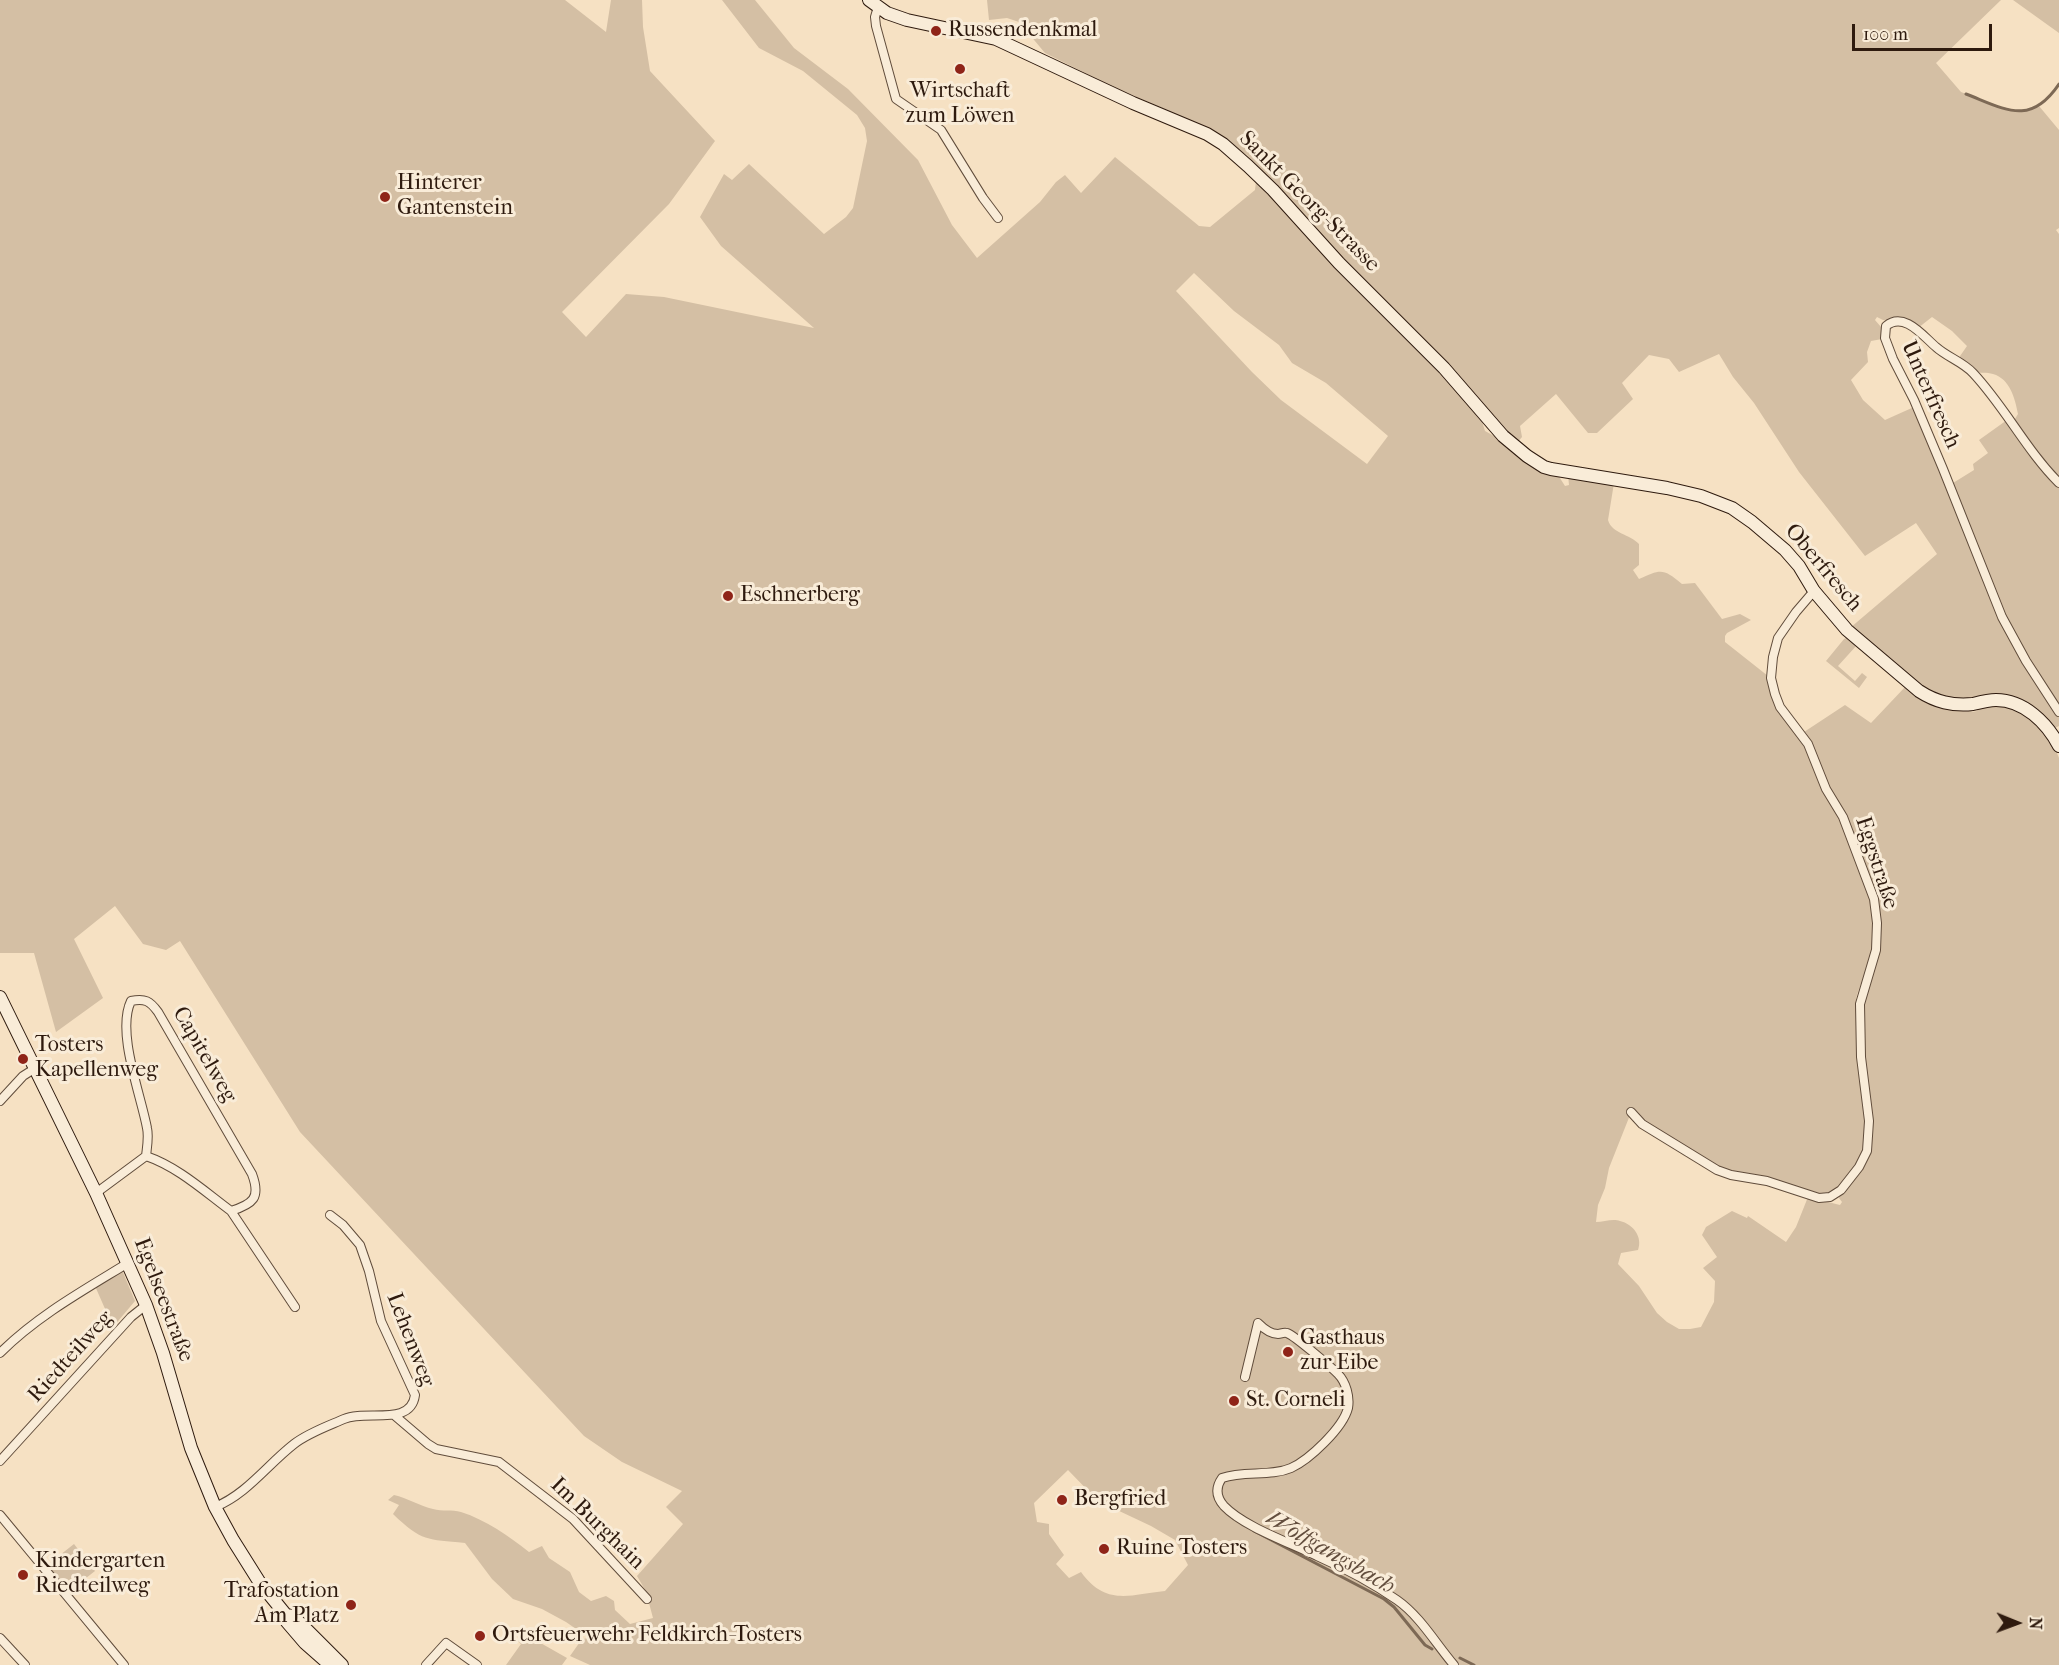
<!DOCTYPE html>
<html>
<head>
<meta charset="utf-8">
<style>
	body { margin:0 }
	#map { position:relative; width:2059px; height:1665px; overflow:hidden; background:#f6e1c3; font-family:"IM FELL French Canon",serif }
	canvas { display:block }
	.north { position:absolute; left:1987px; top:1593px; width:60px; height:60px; -webkit-text-stroke:4px #f9ecd8; paint-order:stroke; rotate:91deg; font-size:16px; font-weight:700; line-height:24px; text-align:center; color:#2e1a0e }
	.north::after { content:''; display:block; margin:auto; width:21px; height:27px; background:#2e1a0e; clip-path:polygon(50% 0,100% 100%,50% 72%,0 100%) }
	.scale { position:absolute; left:1852px; top:24px; width:140px; height:27px; box-sizing:border-box; border:3px solid #2e1a0e; border-top:0; padding-left:8px; font-size:18px; line-height:21px; white-space:nowrap; color:#2e1a0e; -webkit-text-stroke:4px #f9ecd8; paint-order:stroke }
</style>
</head>
<body>
<div id="map">
<canvas width="2059" height="1665"></canvas>
<div class="north">N</div>
<div class="scale">100 m</div>
</div>
<script>
const context = document.querySelector('canvas').getContext('2d');
context.lineJoin = 'round';
function paint(path, color) { context.fillStyle = color; context.fill(path, 'evenodd'); }
function trace(path, color, width, dash) { context.strokeStyle = color; context.lineWidth = width; context.lineCap = dash ? 'butt' : 'round'; context.setLineDash(dash || []); context.stroke(path); }
function drawText(font, color, halo, rows, align = 'center') {
  context.font = font + ' "IM FELL French Canon",serif'; context.lineWidth = 6; context.setLineDash([]); context.textBaseline = 'middle'; context.strokeStyle = halo; context.fillStyle = color; for (const [text, x, y, turn = 0] of rows) {
    context.save(); context.translate(x, y); context.rotate((+turn || 0) * Math.PI / 180); context.textAlign = isNaN(turn) ? turn : align; if (halo) context.strokeText(text, 0, 0); context.fillText(text, 0, 0); context.restore();
  }
}
paint(new Path2D(`
	M 0,0 L 565,0 L 606,32 L 611,0 L 642,0 L 643,27 L 650,71 L 715,141 L 669,204 L 562,312 L 586,337 L 626,294 L 664,297 L 814,328 L 721,246 L 700,217 L 724,174 L 732,180 L 749,164 L 824,234 L 846,217 L 853,208 L 867,141 L 865,128 L 857,115 L 803,71 L 759,48 L 722,0 L 755,0 L 794,48 L 848,89 L 918,160 L 952,225 L 977,258 L 1040,202 L 1056,182 L 1065,175 L 1081,193 L 1115,157 L 1199,226 L 1210,227 L 1255,190 L 1256,181 L 1442,370 L 1481,413 L 1480,415 L 1485,431 L 1505,442 L 1543,471 L 1558,475 L 1565,486 L 1569,485 L 1568,475 L 1614,483 L 1608,520 C 1612,534 1630,534 1639,544 L 1639,565 L 1633,570 L 1639,579 C 1661,569 1663,568 1682,584 L 1695,583 L 1722,619 L 1740,614 L 1751,620 L 1727,633 L 1725,636 L 1725,642 L 1768,676 C 1771,702 1784,725 1807,739 L 1804,732 L 1845,705 L 1871,723 L 1906,686 C 1926,702 1943,709 1969,708 L 1972,712 L 1977,711 L 1982,705 C 2021,702 2046,722 2059,758 L 2059,1665 L 590,1665 L 570,1656 L 582,1639 L 589,1638 L 566,1622 L 542,1609 L 513,1599 L 492,1579 L 465,1543 C 427,1539 422,1542 393,1514 L 399,1505 L 388,1500 L 394,1495 C 407,1498 420,1506 433,1509 C 442,1512 452,1509 461,1512 C 486,1520 509,1536 529,1552 L 542,1546 L 549,1558 L 570,1572 L 579,1592 L 591,1601 L 606,1596 L 614,1601 L 615,1610 L 630,1624 L 653,1618 L 649,1603 L 651,1600 L 637,1576 L 683,1524 L 666,1507 L 682,1491 L 622,1462 L 584,1436 L 300,1132 L 180,941 L 166,950 L 143,944 L 115,906 L 74,939 L 103,998 L 56,1032 L 34,953 L 0,953 ZM 1194,273 L 1234,311 L 1279,345 L 1292,363 L 1326,383 L 1388,436 L 1367,464 L 1281,400 L 1252,372 L 1176,291 ZM 1860,858 C 1874,891 1887,924 1876,960 C 1870,981 1862,999 1862,1022 C 1862,1062 1876,1106 1871,1145 C 1868,1165 1853,1181 1840,1195 L 1839,1198 L 1842,1202 L 1840,1205 L 1808,1197 L 1796,1227 L 1786,1242 L 1748,1216 L 1747,1218 L 1732,1211 L 1706,1227 L 1702,1235 L 1717,1257 L 1703,1268 L 1715,1281 L 1714,1302 L 1701,1327 L 1690,1329 L 1679,1329 L 1667,1322 L 1657,1313 L 1639,1286 L 1618,1264 L 1621,1253 L 1638,1250 C 1643,1237 1633,1224 1620,1221 C 1613,1218 1604,1222 1596,1222 L 1598,1205 L 1605,1188 L 1609,1168 L 1632,1110 L 1643,1122 L 1718,1168 L 1825,1195 C 1836,1193 1844,1185 1850,1176 C 1878,1140 1863,1099 1859,1057 C 1858,1039 1857,1020 1856,1002 C 1855,995 1866,973 1870,964 C 1883,929 1870,895 1856,862 ZM 1068,1470 L 1098,1501 L 1151,1526 L 1175,1540 L 1188,1565 L 1165,1591 C 1128,1595 1106,1606 1081,1572 L 1069,1578 L 1056,1564 L 1064,1555 L 1049,1534 L 1049,1524 L 1037,1522 L 1034,1503 Z
	M 987,0 L 2001,0 L 1936,63 L 1961,92 L 2008,110 L 2024,111 L 2039,106 L 2059,130 L 2059,228 L 2056,230 L 2059,234 L 2059,479 L 2013,422 L 2018,414 C 2015,398 2010,379 1993,374 C 1987,372 1980,374 1974,371 C 1969,368 1963,363 1958,359 L 1967,346 L 1952,331 L 1932,317 L 1918,328 L 1883,320 L 1877,317 L 1875,320 L 1881,327 L 1882,339 L 1871,341 L 1867,352 L 1868,362 L 1851,380 L 1863,400 L 1885,420 L 1914,407 L 2000,618 L 2059,715 L 2059,726 L 2055,728 L 2034,710 L 1931,695 L 1850,628 L 1937,554 L 1916,523 L 1865,556 L 1799,472 L 1754,403 L 1733,377 L 1719,354 L 1679,372 L 1669,359 L 1649,355 L 1622,383 L 1633,399 L 1597,433 L 1588,433 L 1556,394 L 1520,426 L 1522,437 L 1516,444 L 1341,261 L 1247,155 L 1167,110 L 1109,85 L 1045,53 L 1019,22 L 1007,18 L 989,20 Z
	M 2013,0 L 2059,0 L 2059,33 Z
	M 2007,420 L 2059,485 L 2059,706 L 2039,677 L 2005,616 L 1953,483 L 1974,470 L 1973,464 L 1988,453 L 1979,440 Z
	M 1848,637 L 1857,645 L 1838,666 L 1855,681 L 1862,673 L 1867,677 L 1859,688 L 1826,661 L 1844,639 Z
	M 122,1270 L 135,1301 L 113,1327 L 95,1286 Z
	M 74,1544 L 95,1571 L 67,1593 L 46,1566 Z
	M 523,1633 L 567,1658 L 562,1665 L 506,1665 L 521,1644 L 518,1641 Z`), '#d4bfa4');
trace(new Path2D(`
	M 1966,94 C 2005,109 2030,127 2059,84
	M 1254,1531 L 1384,1599 L 1394,1607 L 1425,1645 L 1432,1649
	M 1460,1658 L 1474,1665`), '#7d6955', 3);
const street = new Path2D(`
	M 878,7 L 875,17 L 876,26 L 896,99 L 941,130 L 983,198 L 998,218
	M 2059,483 C 2026,450 2005,407 1973,373 C 1963,362 1947,357 1936,347 C 1923,336 1904,311 1886,326 L 1885,338 L 1893,359 L 1914,400 L 1943,469 L 2002,617 L 2026,661 L 2059,712
	M 0,1101 L 23,1076 L 34,1069
	M 1631,1112 L 1642,1124 L 1717,1170 L 1731,1175 L 1767,1181 L 1819,1198 L 1830,1197 L 1841,1190 L 1859,1167 L 1867,1151 L 1869,1121 L 1861,1057 L 1860,1004 L 1876,950 L 1877,923 L 1874,899 L 1843,817 L 1826,789 L 1808,744 L 1780,707 L 1775,694 L 1771,678 L 1773,657 L 1778,638 L 1796,612 L 1814,591
	M 96,1193 L 146,1156 C 178,1167 204,1191 231,1211 C 253,1204 261,1198 252,1174 L 158,1012 C 150,1001 145,998 131,1001 C 116,1032 141,1095 147,1128 C 149,1137 147,1147 146,1156
	M 231,1211 L 295,1307
	M 0,1353 C 37,1316 84,1290 128,1263
	M 1245,1377 L 1258,1323 C 1263,1328 1270,1334 1278,1334 C 1281,1334 1283,1332 1287,1333 C 1295,1336 1331,1367 1338,1374 C 1346,1382 1350,1397 1348,1408 C 1343,1428 1309,1460 1291,1468 C 1270,1477 1244,1470 1222,1478 C 1215,1488 1216,1497 1224,1506 C 1244,1527 1291,1543 1317,1556 C 1342,1567 1374,1584 1397,1600 C 1420,1616 1436,1644 1454,1665
	M 394,1415 L 428,1444 L 436,1449 L 499,1462 L 573,1519 L 647,1599
	M 0,1461 L 131,1317 L 146,1305
	M 215,1507 C 247,1494 267,1465 294,1444 C 308,1433 328,1426 344,1419 C 366,1409 411,1427 415,1395 L 381,1321 L 369,1271 L 360,1245 L 343,1225 L 330,1215
	M 0,1515 L 124,1665
	M 0,1638 L 25,1665
	M 426,1665 L 446,1643 L 477,1665`);
const secondary = new Path2D(`
	M 869,0 L 887,13 L 907,20 L 996,39 L 1133,103 L 1207,134 L 1223,144 L 1248,166 L 1273,190 L 1339,263 L 1444,368 L 1503,436 L 1527,456 L 1544,467 L 1551,469 L 1667,488 L 1701,496 L 1732,508 L 1752,522 L 1785,550 L 1799,566 L 1814,591 L 1847,630 L 1919,691 C 1936,702 1952,706 1973,704 C 1981,702 1989,700 1996,700 C 2024,700 2047,723 2059,746
	M 0,997 L 96,1193 L 146,1305 L 163,1353 L 191,1448 L 215,1507 L 233,1540 L 260,1583 L 286,1615 L 287,1622 L 305,1643 L 330,1665
	M 286,1615 L 293,1616 L 342,1665`);
trace(street, '#604c3b', 10);
trace(secondary, '#2e1a0e', 14);
trace(street, '#f9ecd8', 8);
trace(secondary, '#f9ecd8', 12);
for (const [x, y, r, color] of [
	[936,31,6,"#8f2418"],
	[960,69,6,"#8f2418"],
	[385,197,6,"#8f2418"],
	[728,596,6,"#8f2418"],
	[23,1059,6,"#8f2418"],
	[1288,1352,6,"#8f2418"],
	[1234,1401,6,"#8f2418"],
	[1062,1500,6,"#8f2418"],
	[1104,1549,6,"#8f2418"],
	[23,1575,6,"#8f2418"],
	[351,1605,6,"#8f2418"],
	[480,1636,6,"#8f2418"]
]) { const dot = new Path2D(); dot.arc(x, y, r, 0, 2 * Math.PI); context.fillStyle = color; context.fill(dot); trace(dot, '#f9ecd8', 2); }
drawText('22px', '#2e1a0e', '#f9ecd8', [
	["Russendenkmal",948,31],
	["Wirtschaft",960,92,"center"],
	["zum Löwen",960,117,"center"],
	["Hinterer",397,184],
	["Gantenstein",397,209],
	["Eschnerberg",740,596],
	["Tosters",35,1046],
	["Kapellenweg",35,1071],
	["Gasthaus",1300,1339],
	["zur Eibe",1300,1364],
	["St. Corneli",1246,1401],
	["Bergfried",1074,1500],
	["Ruine Tosters",1116,1549],
	["Kindergarten",35,1562],
	["Riedteilweg",35,1587],
	["Trafostation",339,1592,"right"],
	["Am Platz",339,1617,"right"],
	["Ortsfeuerwehr Feldkirch-Tosters",492,1636]
], 'left');
drawText('22px', '#2e1a0e', '#f9ecd8', [
	["Sankt Georg-Strasse",1309,202,45],
	["Unterfresch",1930,395,66],
	["Oberfresch",1823,568,50],
	["Eggstraße",1876,863,72],
	["Capitelweg",204,1055,60],
	["Egelseestraße",163,1300,69],
	["Lehenweg",410,1340,69],
	["Riedteilweg",71,1357,-48],
	["Im Burghain",597,1524,44]
]);
drawText('italic 24px', '#634e3e', '#f9ecd8', [
	["Wolfgangsbach",1330,1553,30]
]);
</script>
</body>
</html>
